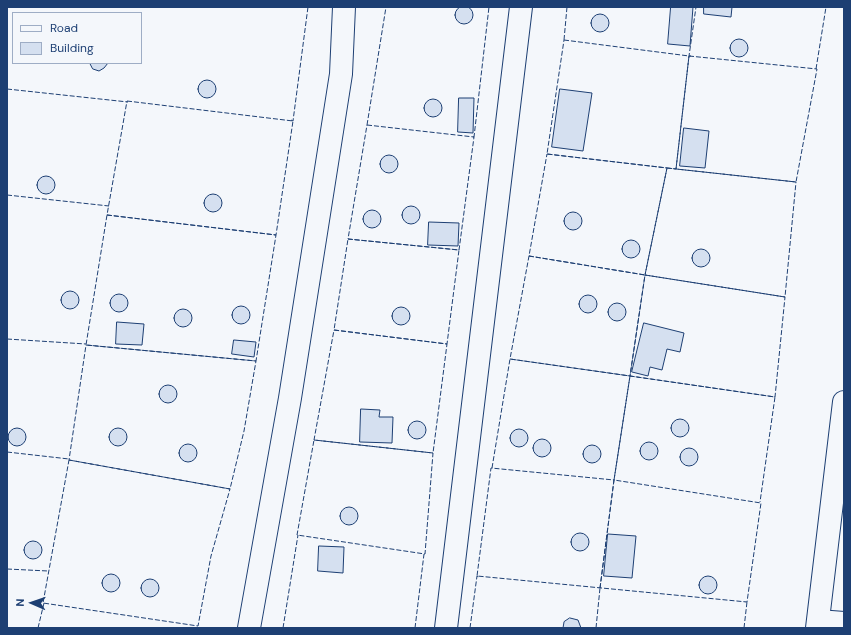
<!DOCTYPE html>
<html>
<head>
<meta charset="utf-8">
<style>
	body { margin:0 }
	#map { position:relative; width:851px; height:635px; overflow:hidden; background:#f4f7fb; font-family:"DM Sans",sans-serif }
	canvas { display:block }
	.frame { position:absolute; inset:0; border:8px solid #1d3f73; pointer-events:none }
	.legend { position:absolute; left:12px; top:12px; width:130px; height:52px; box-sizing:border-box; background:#f4f7fb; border:1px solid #9eadc5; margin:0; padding:5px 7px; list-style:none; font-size:12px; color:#1d3f73 }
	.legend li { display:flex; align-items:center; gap:8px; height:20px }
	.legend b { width:20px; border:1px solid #9eadc5 }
	.north { position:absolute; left:12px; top:583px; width:40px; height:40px; -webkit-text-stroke:3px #f4f7fb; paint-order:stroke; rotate:272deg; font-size:11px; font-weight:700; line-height:16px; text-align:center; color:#1d3f73 }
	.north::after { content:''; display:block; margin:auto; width:14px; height:18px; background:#1d3f73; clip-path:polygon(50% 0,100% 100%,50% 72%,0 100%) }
</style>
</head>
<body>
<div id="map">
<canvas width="851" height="635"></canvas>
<div class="frame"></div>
<ul class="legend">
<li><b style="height:5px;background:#f4f7fb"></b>Road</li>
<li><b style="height:11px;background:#d5e0f0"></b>Building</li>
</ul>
<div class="north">N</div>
</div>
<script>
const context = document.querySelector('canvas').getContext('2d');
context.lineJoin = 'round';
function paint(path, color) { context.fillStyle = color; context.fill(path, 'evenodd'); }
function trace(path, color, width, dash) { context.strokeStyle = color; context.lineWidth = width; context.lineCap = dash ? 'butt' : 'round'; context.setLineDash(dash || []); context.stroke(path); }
const building = new Path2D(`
	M455 15a9 9 0 1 1 18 0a9 9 0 1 1-18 0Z
	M 671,7 L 693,7 L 690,46 L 668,44 Z
	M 704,7 L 732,7 L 731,17 L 704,14 Z
	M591 23a9 9 0 1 1 18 0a9 9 0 1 1-18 0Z
	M730 48a9 9 0 1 1 18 0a9 9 0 1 1-18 0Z
	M 90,63 L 108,63 L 104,68 L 99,71 L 93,69 Z
	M198 89a9 9 0 1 1 18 0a9 9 0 1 1-18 0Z
	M 560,89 L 592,93 L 583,151 L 552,147 Z
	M 459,98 L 474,98 L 473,133 L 458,132 Z
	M424 108a9 9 0 1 1 18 0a9 9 0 1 1-18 0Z
	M 684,128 L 709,131 L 705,168 L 680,166 Z
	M380 164a9 9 0 1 1 18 0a9 9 0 1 1-18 0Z
	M37 185a9 9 0 1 1 18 0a9 9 0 1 1-18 0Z
	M204 203a9 9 0 1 1 18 0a9 9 0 1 1-18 0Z
	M402 215a9 9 0 1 1 18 0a9 9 0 1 1-18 0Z
	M363 219a9 9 0 1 1 18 0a9 9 0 1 1-18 0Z
	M564 221a9 9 0 1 1 18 0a9 9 0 1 1-18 0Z
	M 429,222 L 459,223 L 458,246 L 428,245 Z
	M622 249a9 9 0 1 1 18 0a9 9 0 1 1-18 0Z
	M692 258a9 9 0 1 1 18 0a9 9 0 1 1-18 0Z
	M61 300a9 9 0 1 1 18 0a9 9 0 1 1-18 0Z
	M110 303a9 9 0 1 1 18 0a9 9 0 1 1-18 0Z
	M579 304a9 9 0 1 1 18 0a9 9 0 1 1-18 0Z
	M608 312a9 9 0 1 1 18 0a9 9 0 1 1-18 0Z
	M232 315a9 9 0 1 1 18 0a9 9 0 1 1-18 0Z
	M392 316a9 9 0 1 1 18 0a9 9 0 1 1-18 0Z
	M174 318a9 9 0 1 1 18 0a9 9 0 1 1-18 0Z
	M 117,322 L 144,324 L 142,345 L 116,344 Z
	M 644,323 L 684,333 L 680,352 L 667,349 L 662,370 L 650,367 L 648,376 L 632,372 Z
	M 234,340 L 256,342 L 254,357 L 232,354 Z
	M159 394a9 9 0 1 1 18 0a9 9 0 1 1-18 0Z
	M 361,409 L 380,410 L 379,417 L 393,417 L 392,443 L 360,442 Z
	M671 428a9 9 0 1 1 18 0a9 9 0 1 1-18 0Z
	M408 430a9 9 0 1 1 18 0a9 9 0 1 1-18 0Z
	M8 437a9 9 0 1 1 18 0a9 9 0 1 1-18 0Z
	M109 437a9 9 0 1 1 18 0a9 9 0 1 1-18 0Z
	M510 438a9 9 0 1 1 18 0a9 9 0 1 1-18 0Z
	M533 448a9 9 0 1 1 18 0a9 9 0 1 1-18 0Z
	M640 451a9 9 0 1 1 18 0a9 9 0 1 1-18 0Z
	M179 453a9 9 0 1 1 18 0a9 9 0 1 1-18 0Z
	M583 454a9 9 0 1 1 18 0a9 9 0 1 1-18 0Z
	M680 457a9 9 0 1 1 18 0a9 9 0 1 1-18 0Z
	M340 516a9 9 0 1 1 18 0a9 9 0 1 1-18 0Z
	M571 542a9 9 0 1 1 18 0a9 9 0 1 1-18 0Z
	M 608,534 L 636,536 L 632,578 L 604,576 Z
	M24 550a9 9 0 1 1 18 0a9 9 0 1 1-18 0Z
	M 319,546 L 344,547 L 343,573 L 318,571 Z
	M102 583a9 9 0 1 1 18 0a9 9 0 1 1-18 0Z
	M699 585a9 9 0 1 1 18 0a9 9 0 1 1-18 0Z
	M141 588a9 9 0 1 1 18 0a9 9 0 1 1-18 0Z
	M 570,618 L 578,620 L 581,628 L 563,628 L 564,622 Z`);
paint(building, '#d5e0f0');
trace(building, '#1d3f73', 1);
const street = new Path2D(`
	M 818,621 L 844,623
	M 249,628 L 290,398 L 341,74 L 344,7
	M 446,628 L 521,7
	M 817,628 L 844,402`);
trace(street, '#1d3f73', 24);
trace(street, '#f4f7fb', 22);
trace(new Path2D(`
	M 564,40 L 689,56 L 676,169 L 547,154 Z
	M 564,40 L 567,7
	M 689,56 L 817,69 L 796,182 L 676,169 Z
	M 691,56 L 689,56 L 696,7
	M 816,69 L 826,7
	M 7,89 L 128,102
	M 127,101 L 293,121 L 276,235 L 107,215 Z
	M 291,120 L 293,121 L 308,7
	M 367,125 L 474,137 L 459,250 L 348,239 Z
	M 367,125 L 386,7
	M 473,137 L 474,137 L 489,7
	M 547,154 L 667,168 L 645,275 L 529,256 Z
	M 667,168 L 796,182 L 785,297 L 645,275 Z
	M 7,195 L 109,206
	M 107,215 L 276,235 L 256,361 L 86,345 Z
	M 348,239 L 459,250 L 447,344 L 334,330 Z
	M 529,256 L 645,275 L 630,376 L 510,359 Z
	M 645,275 L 785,297 L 775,397 L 630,376 Z
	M 334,330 L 447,344 L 433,453 L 314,440 Z
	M 7,339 L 86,344
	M 86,345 L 256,361 L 244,431 L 230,489 L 69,460 Z
	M 314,440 L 433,453 L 425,554 L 297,535 Z
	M 7,452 L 69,459
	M 69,460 L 230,489 L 211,556 L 198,626 L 43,603 Z
	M 492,468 L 510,359 L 630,376 L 614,480
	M 614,480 L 630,376 L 775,397 L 760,502
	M 7,569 L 48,571
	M 600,588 L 614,480 L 491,468 L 477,576 L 747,602 L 761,503 L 614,480 L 600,588
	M 38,628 L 44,603
	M 283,628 L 298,535
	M 415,628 L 424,554
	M 470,628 L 477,576 L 479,577
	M 596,628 L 600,588 L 598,588
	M 744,628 L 747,602 L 745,602`), '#1d3f73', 1, [5, 2]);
</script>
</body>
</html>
